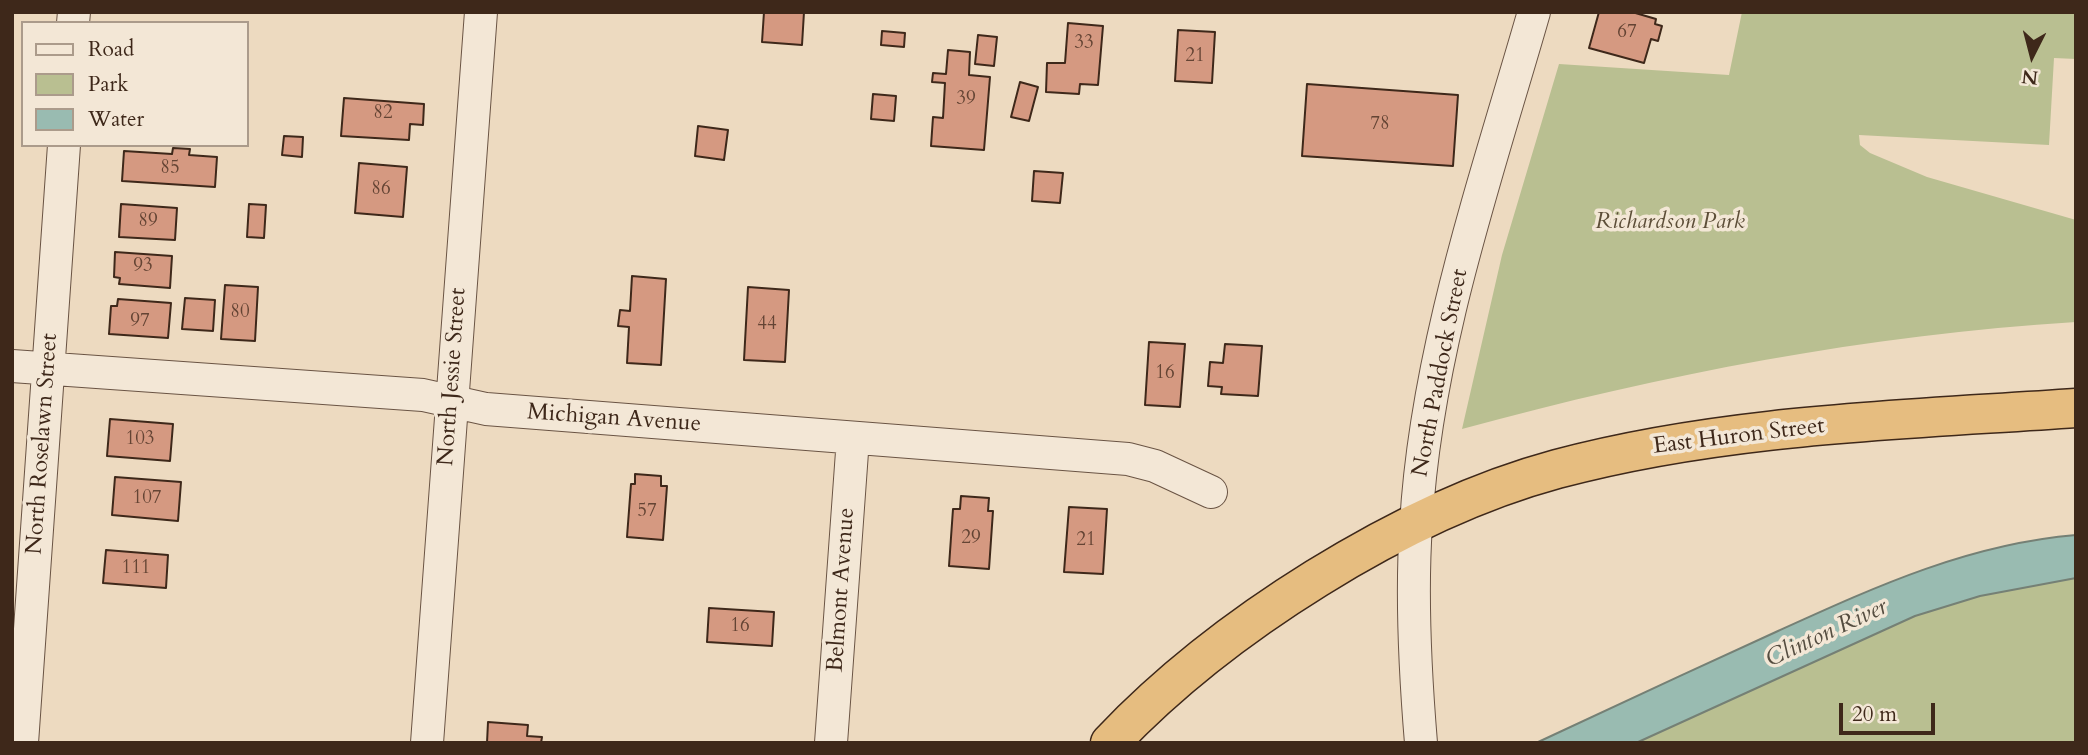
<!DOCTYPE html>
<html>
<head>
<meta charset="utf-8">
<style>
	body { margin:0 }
	#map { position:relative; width:2088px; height:755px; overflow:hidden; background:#eddac0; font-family:Cardo,serif }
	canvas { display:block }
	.frame { position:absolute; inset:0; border:14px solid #3e281a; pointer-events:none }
	.legend { position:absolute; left:21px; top:21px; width:228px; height:126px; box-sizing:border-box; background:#f3e7d6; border:2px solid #ab9b8b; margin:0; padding:9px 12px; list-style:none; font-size:21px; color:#3e281a }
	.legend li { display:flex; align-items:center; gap:14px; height:35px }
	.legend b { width:35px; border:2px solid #ab9b8b }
	.north { position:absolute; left:1997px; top:21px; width:70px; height:70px; -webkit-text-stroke:5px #f3e7d6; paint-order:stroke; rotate:186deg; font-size:19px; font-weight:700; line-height:28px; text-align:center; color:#3e281a }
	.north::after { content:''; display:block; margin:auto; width:24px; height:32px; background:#3e281a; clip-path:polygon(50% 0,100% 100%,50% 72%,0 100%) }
	.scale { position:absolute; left:1839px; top:703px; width:96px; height:32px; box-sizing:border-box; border:4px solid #3e281a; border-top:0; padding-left:9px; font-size:21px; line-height:24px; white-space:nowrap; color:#3e281a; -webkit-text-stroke:5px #f3e7d6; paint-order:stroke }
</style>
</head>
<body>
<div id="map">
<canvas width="2088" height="755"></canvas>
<div class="frame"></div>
<ul class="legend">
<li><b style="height:9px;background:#f3e7d6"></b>Road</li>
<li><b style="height:19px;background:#b9bf91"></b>Park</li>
<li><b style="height:19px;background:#99bbb1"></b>Water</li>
</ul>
<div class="north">N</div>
<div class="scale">20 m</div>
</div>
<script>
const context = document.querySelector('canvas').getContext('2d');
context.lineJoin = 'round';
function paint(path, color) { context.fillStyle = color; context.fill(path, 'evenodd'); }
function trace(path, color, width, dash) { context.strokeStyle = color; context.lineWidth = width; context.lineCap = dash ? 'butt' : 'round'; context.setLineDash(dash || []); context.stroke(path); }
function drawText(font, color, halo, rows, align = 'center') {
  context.font = font + ' Cardo,serif'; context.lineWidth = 7; context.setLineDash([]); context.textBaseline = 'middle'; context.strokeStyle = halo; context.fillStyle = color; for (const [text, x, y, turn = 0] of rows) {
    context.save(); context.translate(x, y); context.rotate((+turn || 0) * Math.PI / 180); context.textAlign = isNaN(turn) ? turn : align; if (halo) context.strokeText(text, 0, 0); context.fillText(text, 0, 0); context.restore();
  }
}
paint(new Path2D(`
	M 1742,12 L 2076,12 L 2076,59 L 2054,58 L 2049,145 L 1859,135 L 1860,145 L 1870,153 L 1927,177 L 2076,220 L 2076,322 C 1867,335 1663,374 1462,429 L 1502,255 L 1559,64 L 1729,75 Z
	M 2076,578 L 2076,743 L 1636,743 C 1775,678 1921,593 2076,578 Z`), '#b9bf91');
const water = new Path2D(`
	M 2076,535 L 2076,578 L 1980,596 L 1915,616 L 1636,743 L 1536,743 C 1617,705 1697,668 1778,631 C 1875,587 1968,544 2076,535 Z`);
paint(water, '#99bbb1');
trace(water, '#758075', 2);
const building = new Path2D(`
	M 764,12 L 804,12 L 802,45 L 762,42 Z
	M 1599,12 L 1632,12 L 1656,19 L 1655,24 L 1662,26 L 1658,41 L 1651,39 L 1644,63 L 1589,48 Z
	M 1068,23 L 1103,26 L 1098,85 L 1080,84 L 1079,94 L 1046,92 L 1047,63 L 1065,63 Z
	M 1178,30 L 1215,32 L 1212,83 L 1175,81 Z
	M 882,31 L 905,33 L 904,47 L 881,45 Z
	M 978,35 L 997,37 L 994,66 L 975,64 Z
	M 948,50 L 970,52 L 969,75 L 990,77 L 984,150 L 931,146 L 933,117 L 943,118 L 945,83 L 932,82 L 933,73 L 946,74 Z
	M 1020,82 L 1038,87 L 1029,121 L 1011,117 Z
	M 1307,84 L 1458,95 L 1453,166 L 1302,156 Z
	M 873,94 L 896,96 L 894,121 L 871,119 Z
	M 344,98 L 424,104 L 423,125 L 410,124 L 409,140 L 341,136 Z
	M 698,126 L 728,130 L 724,160 L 695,156 Z
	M 284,136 L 303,137 L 302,157 L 282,155 Z
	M 173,148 L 190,149 L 189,155 L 217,157 L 215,187 L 122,181 L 124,151 L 172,154 Z
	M 359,163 L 407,167 L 403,217 L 355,213 Z
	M 1034,171 L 1063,173 L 1060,203 L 1032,201 Z
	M 121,204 L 177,208 L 175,240 L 119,237 Z
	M 249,204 L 266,205 L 264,238 L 247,237 Z
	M 115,252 L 172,256 L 170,288 L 119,284 L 120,278 L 114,277 Z
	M 632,276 L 666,279 L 661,365 L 627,363 L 629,327 L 618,326 L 620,310 L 630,311 Z
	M 225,285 L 258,287 L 255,341 L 221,339 Z
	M 748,287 L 789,290 L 785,362 L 744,360 Z
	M 185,298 L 215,300 L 213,331 L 182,329 Z
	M 118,299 L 171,303 L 168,338 L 109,334 L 111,306 L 117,306 Z
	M 1149,342 L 1185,344 L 1180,407 L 1145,405 Z
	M 1225,344 L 1262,346 L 1258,396 L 1221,394 L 1222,387 L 1208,386 L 1210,362 L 1223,363 Z
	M 110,419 L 173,424 L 170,461 L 107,456 Z
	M 635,474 L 661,476 L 661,486 L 667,486 L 663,540 L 627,537 L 631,484 L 635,484 Z
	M 115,477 L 181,482 L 178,521 L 112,515 Z
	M 961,496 L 989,498 L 988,511 L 993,511 L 989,569 L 949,566 L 953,509 L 960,509 Z
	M 1069,507 L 1107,509 L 1103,574 L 1064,572 Z
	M 106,550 L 168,555 L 166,588 L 103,583 Z
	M 709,608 L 774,612 L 772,646 L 707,642 Z
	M 488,722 L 528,725 L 527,736 L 542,737 L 541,743 L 487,743 Z`);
paint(building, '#d59981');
trace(building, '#3e281a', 2);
const minor = new Path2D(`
	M 73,23 L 74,12
	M 12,366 L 423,395 L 486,409 L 1128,459 L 1155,466 L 1211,492
	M 22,743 L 64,145
	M 427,743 L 481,12
	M 831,743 L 853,438
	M 1421,743 C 1415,671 1411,597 1416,525 C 1426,350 1486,179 1534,12`);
const highway = new Path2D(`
	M 1110,743 C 1220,627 1402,511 1557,469 C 1725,424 1903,420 2076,408`);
trace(minor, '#6a5444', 34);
trace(highway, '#3e281a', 41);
trace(minor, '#f3e7d6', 32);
trace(highway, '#e6bd80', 38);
drawText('19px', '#644434', null, [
	["67",1627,33],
	["33",1084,44],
	["21",1195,57],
	["39",966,100],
	["82",383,114],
	["78",1380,125],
	["85",170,169],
	["86",381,190],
	["89",148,222],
	["93",143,267],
	["80",240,313],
	["97",140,322],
	["44",767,325],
	["16",1165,374],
	["103",140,440],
	["107",147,499],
	["57",647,512],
	["29",971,539],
	["21",1086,541],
	["111",136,569],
	["16",740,627]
]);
drawText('italic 23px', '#5d4e38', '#f3e7d6', [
	["Richardson Park",1670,223]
]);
drawText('23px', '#3e281a', '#f3e7d6', [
	["North Paddock Street",1441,373,-79],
	["North Jessie Street",453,377,-86],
	["Michigan Avenue",614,419,4],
	["East Huron Street",1739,437,-7],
	["North Roselawn Street",43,444,-86],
	["Belmont Avenue",842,590,-86]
]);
drawText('italic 24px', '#554d40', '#f3e7d6', [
	["Clinton River",1827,634,-25]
]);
</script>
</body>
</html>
